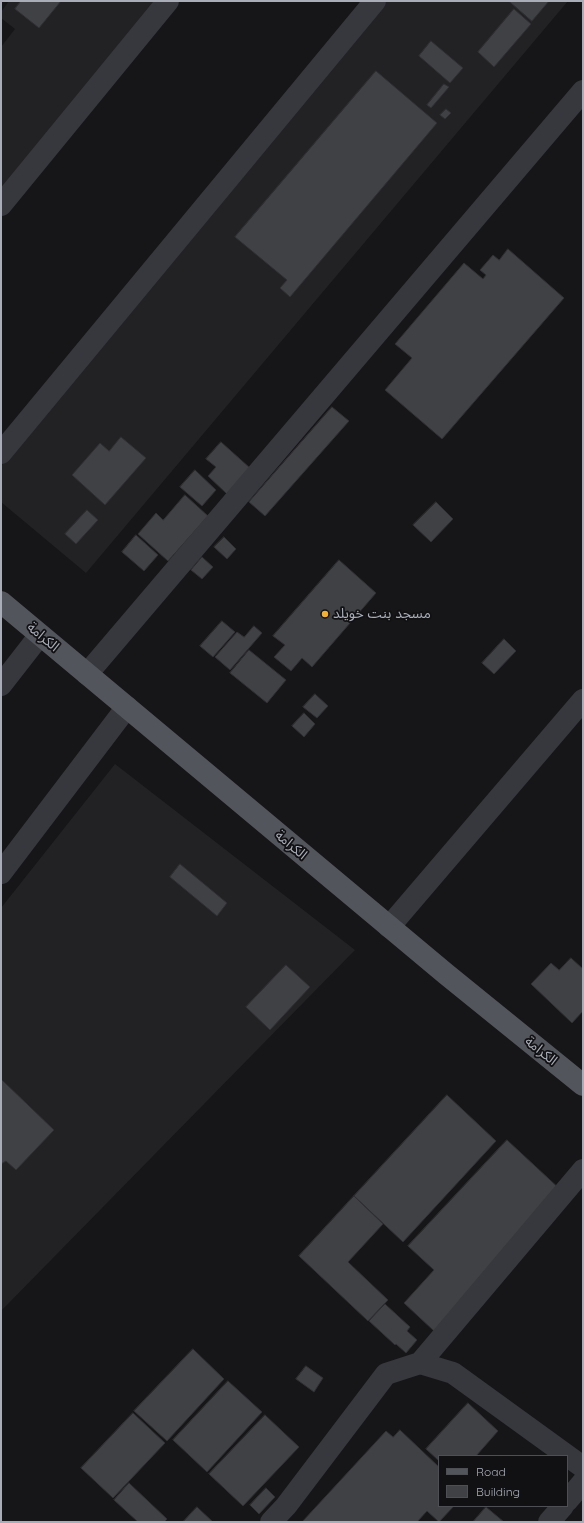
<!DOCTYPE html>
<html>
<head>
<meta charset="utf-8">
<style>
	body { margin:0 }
	#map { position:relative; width:584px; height:1523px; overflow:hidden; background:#161618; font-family:Quicksand,sans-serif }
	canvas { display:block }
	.frame { position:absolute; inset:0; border:2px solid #a8adb8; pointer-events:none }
	.legend { position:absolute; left:438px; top:1455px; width:130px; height:52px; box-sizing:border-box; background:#111113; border:1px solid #4d4f55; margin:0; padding:5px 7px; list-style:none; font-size:12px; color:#a8adb8 }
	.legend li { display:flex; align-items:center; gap:8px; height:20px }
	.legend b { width:20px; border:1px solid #4d4f55 }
</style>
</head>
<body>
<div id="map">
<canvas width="584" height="1523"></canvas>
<div class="frame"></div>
<ul class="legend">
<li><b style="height:5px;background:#53555c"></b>Road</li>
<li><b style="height:11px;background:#404145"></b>Building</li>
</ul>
</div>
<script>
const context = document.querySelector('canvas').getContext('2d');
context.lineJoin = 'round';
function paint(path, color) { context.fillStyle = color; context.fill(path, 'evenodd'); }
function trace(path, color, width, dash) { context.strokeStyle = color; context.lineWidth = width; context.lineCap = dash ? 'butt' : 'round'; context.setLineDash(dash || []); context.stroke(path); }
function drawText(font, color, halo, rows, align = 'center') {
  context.font = font + ' Quicksand,"Noto Sans Arabic",sans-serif'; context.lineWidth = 3.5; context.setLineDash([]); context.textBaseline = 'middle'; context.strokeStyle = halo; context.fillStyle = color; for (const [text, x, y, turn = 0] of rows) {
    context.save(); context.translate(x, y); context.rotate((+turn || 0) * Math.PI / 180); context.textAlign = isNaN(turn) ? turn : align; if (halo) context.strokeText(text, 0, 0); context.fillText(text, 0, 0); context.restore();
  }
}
paint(new Path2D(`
	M 9,1 L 157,1 L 1,200 L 1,47 L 15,29 L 1,18 L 1,12 Z
	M 385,1 L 568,1 L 86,573 L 1,502 L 1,466 Z
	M 115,764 L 355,950 L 1,1311 L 1,908 Z`), '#222225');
const building = new Path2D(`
	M 21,1 L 61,1 L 39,28 L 15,9 Z
	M 509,1 L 549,1 L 532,21 Z
	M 514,9 L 531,24 L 494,67 L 478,52 Z
	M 431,41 L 463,68 L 450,83 L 419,56 Z
	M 376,71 L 437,123 L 290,297 L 280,288 L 287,280 L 235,237 Z
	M 444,84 L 449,87 L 431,108 L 427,105 Z
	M 446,109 L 451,113 L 445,119 L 440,115 Z
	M 508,249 L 564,298 L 442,439 L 385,390 L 412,358 L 395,344 L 464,263 L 483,279 L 486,275 L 480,270 L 493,255 L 499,260 Z
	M 332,407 L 349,421 L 265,516 L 249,502 Z
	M 121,437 L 146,458 L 105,505 L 72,475 L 100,443 L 109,451 Z
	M 221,442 L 250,468 L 227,494 L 208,476 L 216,467 L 206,459 Z
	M 195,470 L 216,490 L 202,506 L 180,487 Z
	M 185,495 L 208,516 L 168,561 L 138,534 L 156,513 L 163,520 Z
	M 436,502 L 453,519 L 431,542 L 413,525 Z
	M 87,510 L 98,520 L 76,544 L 65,534 Z
	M 136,535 L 158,555 L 144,571 L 122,552 Z
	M 224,537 L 236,549 L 227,559 L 214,547 Z
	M 202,557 L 213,567 L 202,579 L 191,570 Z
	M 339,560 L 376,593 L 312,667 L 302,658 L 291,671 L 274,657 L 285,645 L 273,636 Z
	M 222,621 L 235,632 L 213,657 L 200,646 Z
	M 254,626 L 262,633 L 230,670 L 215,657 L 237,632 L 244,637 Z
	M 504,639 L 516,651 L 494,674 L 482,663 Z
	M 249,650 L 286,680 L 267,703 L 230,673 Z
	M 315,694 L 328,706 L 317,718 L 303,707 Z
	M 304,713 L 315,724 L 304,737 L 292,726 Z
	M 180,864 L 227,903 L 217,916 L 170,877 Z
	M 571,958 L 583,969 L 583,1011 L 572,1023 L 531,984 L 551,963 L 559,970 Z
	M 286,965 L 310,987 L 270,1030 L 246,1007 Z
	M 1,1079 L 54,1130 L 16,1170 L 6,1161 L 1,1164 Z
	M 447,1095 L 496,1141 L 403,1242 L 354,1196 Z
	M 507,1140 L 563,1192 L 434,1331 L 404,1303 L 434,1270 L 408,1246 Z
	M 354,1196 L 383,1224 L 348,1262 L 388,1300 L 368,1321 L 299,1256 Z
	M 385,1304 L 410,1327 L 407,1331 L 417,1340 L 406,1353 L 396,1344 L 395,1345 L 369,1321 Z
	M 193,1349 L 224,1379 L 167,1441 L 134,1411 Z
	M 306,1366 L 323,1378 L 314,1392 L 296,1379 Z
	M 228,1381 L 262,1412 L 207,1472 L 173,1440 Z
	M 468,1403 L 498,1431 L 476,1456 L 439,1456 L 439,1461 L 426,1449 Z
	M 133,1413 L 165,1443 L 113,1498 L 81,1468 Z
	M 265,1415 L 299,1447 L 243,1506 L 209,1474 Z
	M 400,1430 L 439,1467 L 439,1506 L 454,1506 L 439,1522 L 427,1511 L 417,1522 L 302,1522 L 386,1431 L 393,1437 Z
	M 129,1483 L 167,1519 L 164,1522 L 138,1522 L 114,1500 Z
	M 266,1488 L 275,1497 L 259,1514 L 250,1505 Z
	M 197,1507 L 213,1522 L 183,1522 Z
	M 486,1507 L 504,1522 L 473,1522 Z`);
paint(building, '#404145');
trace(building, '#303034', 1);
trace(new Path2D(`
	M 1,205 L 168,1
	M 1,453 L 375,1
	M 87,674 L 583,91
	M 1,685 L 40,635
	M 1,873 L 127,707
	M 389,927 L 583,700
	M 420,1363 L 583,1170
	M 567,1501 L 583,1482
	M 271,1522 L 286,1506 L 386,1374 L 420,1363 L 453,1373 L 583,1467
	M 549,1522 L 563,1506`), '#37383d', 22);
trace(new Path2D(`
	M 1,602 L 446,974 L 583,1085`), '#53555c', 22);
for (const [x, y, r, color] of [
	[325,614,4,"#f2b134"]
]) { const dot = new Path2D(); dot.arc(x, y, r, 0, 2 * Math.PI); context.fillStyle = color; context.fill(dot); trace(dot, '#111113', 1.5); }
drawText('14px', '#a8adb8', '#111113', [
	["مسجد بنت خويلد",333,614]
], 'left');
drawText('14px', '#a8adb8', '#111113', [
	["الكرامة",43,637,40],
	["الكرامة",291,845,40],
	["الكرامة",541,1051,39]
]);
</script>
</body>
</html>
